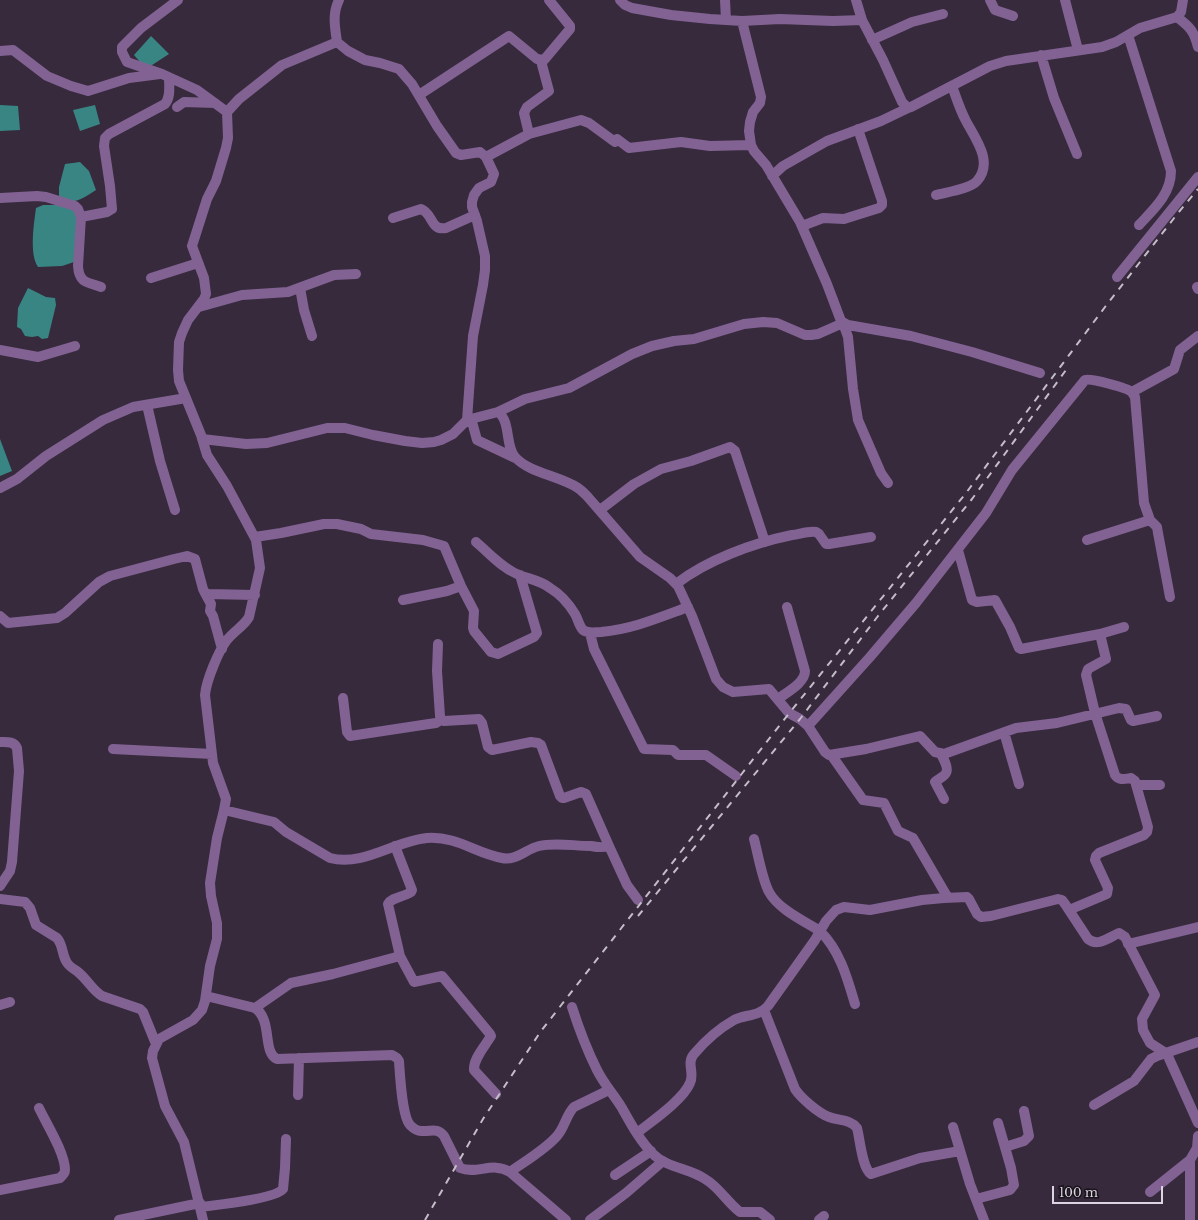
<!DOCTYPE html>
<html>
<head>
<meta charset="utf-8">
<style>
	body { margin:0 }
	#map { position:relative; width:1198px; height:1220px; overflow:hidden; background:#362a3c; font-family:"Libre Baskerville",serif }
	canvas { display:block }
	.scale { position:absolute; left:1052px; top:1186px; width:111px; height:18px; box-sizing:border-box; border:2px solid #dcd4e0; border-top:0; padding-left:5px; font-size:12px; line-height:14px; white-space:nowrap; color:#dcd4e0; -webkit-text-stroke:3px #1a151d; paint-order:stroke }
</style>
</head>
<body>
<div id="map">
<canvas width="1198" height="1220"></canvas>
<div class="scale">100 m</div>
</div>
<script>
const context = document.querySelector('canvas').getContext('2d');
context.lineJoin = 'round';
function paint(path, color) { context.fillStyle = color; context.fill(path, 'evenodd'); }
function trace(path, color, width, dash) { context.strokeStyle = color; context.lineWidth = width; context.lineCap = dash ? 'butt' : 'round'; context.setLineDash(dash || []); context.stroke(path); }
paint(new Path2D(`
	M 151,36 L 169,54 L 146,69 L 134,55 Z
	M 0,105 L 18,106 L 20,130 L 0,131 Z
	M 95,105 L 100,124 L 80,131 L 73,110 Z
	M 80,162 L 89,171 L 96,190 C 84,198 71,207 59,197 L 59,187 L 65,164 Z
	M 43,205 L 60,205 L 76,208 L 80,219 L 74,262 L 62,266 L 38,267 C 29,254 34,223 36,208 Z
	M 28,288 L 46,297 L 55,298 L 56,305 L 48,338 L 42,339 L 38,336 L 32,337 L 25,336 L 21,329 L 17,327 L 18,308 Z
	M 0,439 L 12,471 L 0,476 Z`), '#398583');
trace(new Path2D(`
	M 178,0 L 141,28 L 122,47 L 122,52 L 127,62 L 162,74 L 197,90 L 227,112
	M 339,0 C 332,14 335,27 337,42 L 348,51 L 365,60 L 380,63 L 399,69 L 412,84 L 437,126 L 456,153 L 461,155 L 480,152 L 486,157 L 494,174 L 491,182 L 479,188 L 474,195 L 472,202 L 472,207 L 477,221 L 485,256 L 485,270 L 483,285 L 473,336 L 467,420
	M 620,0 L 625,5 L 632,8 L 671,15 L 710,19 L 742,21 L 780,19 L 833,21 L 862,20
	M 725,0 L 726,20
	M 856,0 L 862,20 L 883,60 L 902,102 L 908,108 L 911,107 L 990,66 L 1006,61 L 1102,47 L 1116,42 L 1140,28 L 1177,17 L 1181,12 L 1183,0
	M 990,0 L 995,10 L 1013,16
	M 1065,0 L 1078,50
	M 1177,17 C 1190,27 1194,31 1198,47
	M 742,21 L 761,97 L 760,103 L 753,112 L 750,122 L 749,131 L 751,145 L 754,151 L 766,165 L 800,222 L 827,284 L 841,321 L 848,325 L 911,336 L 972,352 L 1040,373
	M 1128,35 L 1171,171 C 1171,194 1154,209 1139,225
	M 872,40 L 912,22 L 943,14
	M 0,51 L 13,50 L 47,76 L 71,86 L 88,91 L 129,78 L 160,74
	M 1041,55 L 1054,98 L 1077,154
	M 419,95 L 509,36 L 537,59 L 544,60 L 570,29 L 570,26 L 549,0
	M 177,107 L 184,102 L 215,103
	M 529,134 L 524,113 L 527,107 L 549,91 L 541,61
	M 617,139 L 629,148 L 681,142 L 710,146 L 751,145
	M 486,157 L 529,134 L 581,120 L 589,123 L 615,142
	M 772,176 L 783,166 L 827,141 L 881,121 L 908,108
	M 936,195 C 947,192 970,189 977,181 C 994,162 975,138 966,121 C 960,110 956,97 952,86
	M 0,198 L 37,196 L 46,197 L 75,206 L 78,209 L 81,217 L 78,266 C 79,283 87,282 101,287
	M 81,217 L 107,212 L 112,209 L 110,186 L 104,146 L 105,138 L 109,134 L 165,104 C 171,97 169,87 169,78
	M 393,218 L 421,209 C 433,213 430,231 446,228 L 475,215
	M 802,226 L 823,218 L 844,219 L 879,208 L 882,205 L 882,201 L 858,129
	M 1117,277 L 1198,177
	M 151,278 L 198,263
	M 1197,287 L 1198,289
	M 300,288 L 304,310 L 312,336
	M 199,307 L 242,295 L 288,292 L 334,275 L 356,274
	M 0,350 L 38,357 L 75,346
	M 1132,392 L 1174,369 L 1180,350 L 1198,336
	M 147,405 L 160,461 L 175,510
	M 498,412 L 525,399 L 569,388 L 632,354 L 652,346 L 674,341 L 694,339 L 744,324 L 763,322 L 777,323 L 805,335 L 811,335 L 818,334 L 843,323 L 848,337 L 853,389 L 858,420 L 881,473 L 888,483
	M 471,418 L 477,440 L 515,458
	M 202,439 L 246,444 L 267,443 L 327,428 L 345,428 L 373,435 L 405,441 L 422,443 L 434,442 L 441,440 L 453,434 L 467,420 L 498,412 C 511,421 505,446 515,457 C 529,473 560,476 578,488 C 581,490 584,493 587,496 L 640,557 L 670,578 L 678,586 L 692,616 L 716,679 L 723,687 L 733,692 L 769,689 L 789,713 L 800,719 L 808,726 L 825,752 L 829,755 L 866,749 L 920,736 L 935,752 L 944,754 L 1016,728 L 1057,723 L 1119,708 L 1126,709 L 1131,720 L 1133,721 L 1157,716
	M 0,488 L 17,479 L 46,456 L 103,420 L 133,407 L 186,398
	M 600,510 L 634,484 L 661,469 L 691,461 L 730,447 L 735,451 L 765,542
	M 255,537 L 281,533 L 324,524 L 337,524 L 361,529 L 371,534 L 423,540 L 444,546 L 461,586 L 474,611 L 473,628 L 474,631 L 491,652 L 498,654 L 534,637 L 537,633 L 520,575
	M 1087,540 L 1150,520
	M 476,542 C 489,553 501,567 517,574 C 528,579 540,580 550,588 C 560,594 569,604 575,614 C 578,619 579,626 583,630 C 588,634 595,632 601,632 C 633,629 658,618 688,607
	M 958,550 L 972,600 L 977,602 L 995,600 L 1010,627 L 1019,648 L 1021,649 L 1100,634 L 1124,627
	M 676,584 C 707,560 753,543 792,535 C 800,534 808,531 816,532 L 819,534 L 826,544 L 829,544 L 871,537
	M 205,593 L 211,604 L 210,611 L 213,616 L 222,649
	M 403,600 L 447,591 L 461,586
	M 0,616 L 8,623 L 57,618 L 65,613 L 99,582 L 110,576 L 174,559 L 187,556 L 195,559 L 203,589 L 205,593 L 208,594 L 255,595
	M 590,633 L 594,649 L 644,749 L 673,750 L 678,755 L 706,755 L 736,776
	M 343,698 L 347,732 L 350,736 L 429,724 L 436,723 L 441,720
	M 778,699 C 787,692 805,683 805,671 L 787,607
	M 808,726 L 870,657 L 916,603 L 986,513 L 1012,470 L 1085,380 C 1091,378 1127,388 1132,392 C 1132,393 1135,397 1135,397 L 1144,503 L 1150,520 L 1157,527 L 1158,533 L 1170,597
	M 1004,732 L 1019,784
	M 0,742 C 7,742 14,741 17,748 L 19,771 L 12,862 L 10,871 L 0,886
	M 113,749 L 212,754
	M 941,754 C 943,758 949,768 946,773 C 944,777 938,779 935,782 L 944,799
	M 832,756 L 863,800 L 884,803 L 898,831 L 913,838 L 948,898
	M 1136,785 L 1160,785
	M 224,810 L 274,822 L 286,832 L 330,858 C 363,867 394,841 427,838 C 457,836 475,853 502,858 C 516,861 526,849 539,846 C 555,842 574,846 591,846 C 596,847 603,848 609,846 L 586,794 L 581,792 L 564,798 L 562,798 L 560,796 L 541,745 L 538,743 L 531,742 L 492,750 L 488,747 L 482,723 L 479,719 L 444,721 L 441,720 L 440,716 L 437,671 L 438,644
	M 754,839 C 758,854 762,879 769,892 C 778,909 804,921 820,931 C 840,951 847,977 855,1004
	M 395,846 L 412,890 L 411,892 C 404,897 392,897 388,904 L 400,956 L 414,982 L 442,976 L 490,1034 L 491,1036 C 485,1046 473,1059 474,1070 L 496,1094
	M 609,846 L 627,885 L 638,900
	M 0,899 L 25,902 L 30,908 L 36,925 L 57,938 C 63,945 62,954 66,961 C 68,966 74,969 78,972 C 87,979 92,990 102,996 L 140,1009 L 143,1012 L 156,1044
	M 1069,910 L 1107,894 L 1108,888 L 1095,860 L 1096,856 L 1099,853 L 1144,835 L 1147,832 L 1148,827 L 1135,781 L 1131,778 C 1125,779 1119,781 1115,775 L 1095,713 L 1086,675 L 1088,669 L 1106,659 L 1100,634
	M 1128,944 L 1198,927
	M 206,996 L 255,1008 C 273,1020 262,1052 277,1059 L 392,1055 L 397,1058 L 399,1061 C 400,1075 402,1116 410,1125 C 413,1128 417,1131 421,1131 C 431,1132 437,1127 444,1136 L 460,1168 C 477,1175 492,1161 510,1172 L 566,1220
	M 0,1005 L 10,1002
	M 572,1007 C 579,1029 587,1050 597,1070 C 604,1084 614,1095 622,1108 C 631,1124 640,1141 653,1154 C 667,1168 689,1168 705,1179 C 719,1187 727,1202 740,1212 L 760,1212 L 770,1220
	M 255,1008 L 291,983 L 333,974 L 400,956
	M 764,1010 L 795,1089 C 801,1098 818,1113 829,1117 C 839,1121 850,1119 857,1128 C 860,1139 862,1168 871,1174 L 920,1158 L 960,1151
	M 298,1095 L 299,1058
	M 1094,1105 L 1134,1081 L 1151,1059 L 1157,1056 L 1198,1042
	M 953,1127 L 970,1184 L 984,1220
	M 637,1133 C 652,1121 683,1100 690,1083 C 695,1073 686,1063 694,1054 C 705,1041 720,1028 734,1020 C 746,1014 758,1017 768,1006 L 815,940 L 826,921 L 836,910 L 844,907 L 870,910 L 922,900 L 944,898 L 967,897 L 969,899 L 977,914 L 981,917 L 991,916 L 1058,899 L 1062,900 L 1065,904 L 1088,939 C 1098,947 1108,938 1119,933 L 1125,937 L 1155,995 L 1142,1019 L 1143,1030 L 1150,1043 L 1167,1054 L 1198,1123
	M 1005,1147 L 1024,1141 L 1029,1136 L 1024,1111
	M 1190,1160 L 1190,1220
	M 510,1172 C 524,1162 546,1149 557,1136 C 565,1127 566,1115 574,1107 L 609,1090
	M 615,1175 L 651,1151
	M 0,1190 L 60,1178 C 63,1175 65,1173 65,1170 C 65,1153 46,1123 39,1108
	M 1150,1192 L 1190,1160 L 1197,1148 L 1198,1136
	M 976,1199 L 1010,1190 L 1014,1185 L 1011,1168 L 998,1123
	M 201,1207 C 216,1205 275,1199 283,1189 L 285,1168 L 286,1139
	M 119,1220 L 200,1203
	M 203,1220 L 184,1142 L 165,1106 L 152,1058 L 153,1051 L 159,1039 L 193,1020 L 202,1010 L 205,1001 L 210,966 L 217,939 L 217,923 L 211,896 L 210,883 L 217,838 L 224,810 L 226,799 L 213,763 L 205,695 C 206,681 219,650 227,640 C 234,631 244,626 249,617 L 260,568 L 256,540 L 227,486 L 207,455 L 201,435 L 179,381 L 178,370 L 179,342 L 182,333 L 188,320 L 204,299 L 206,294 L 204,278 L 192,246 L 207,199 L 216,181 L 226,148 L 228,138 L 227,112 L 239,99 L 282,65 L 337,42
	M 590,1220 L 626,1193 L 663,1161
	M 819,1220 L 824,1216`), '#826293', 10);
trace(new Path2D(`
	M 638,916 L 800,719 L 878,616 L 972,499 L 1066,370
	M 425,1220 L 483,1119 L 541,1031 L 783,721 L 966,493 L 1105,307 L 1178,213 L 1198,189`), '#c5bcc9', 2, [7, 7]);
</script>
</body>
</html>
